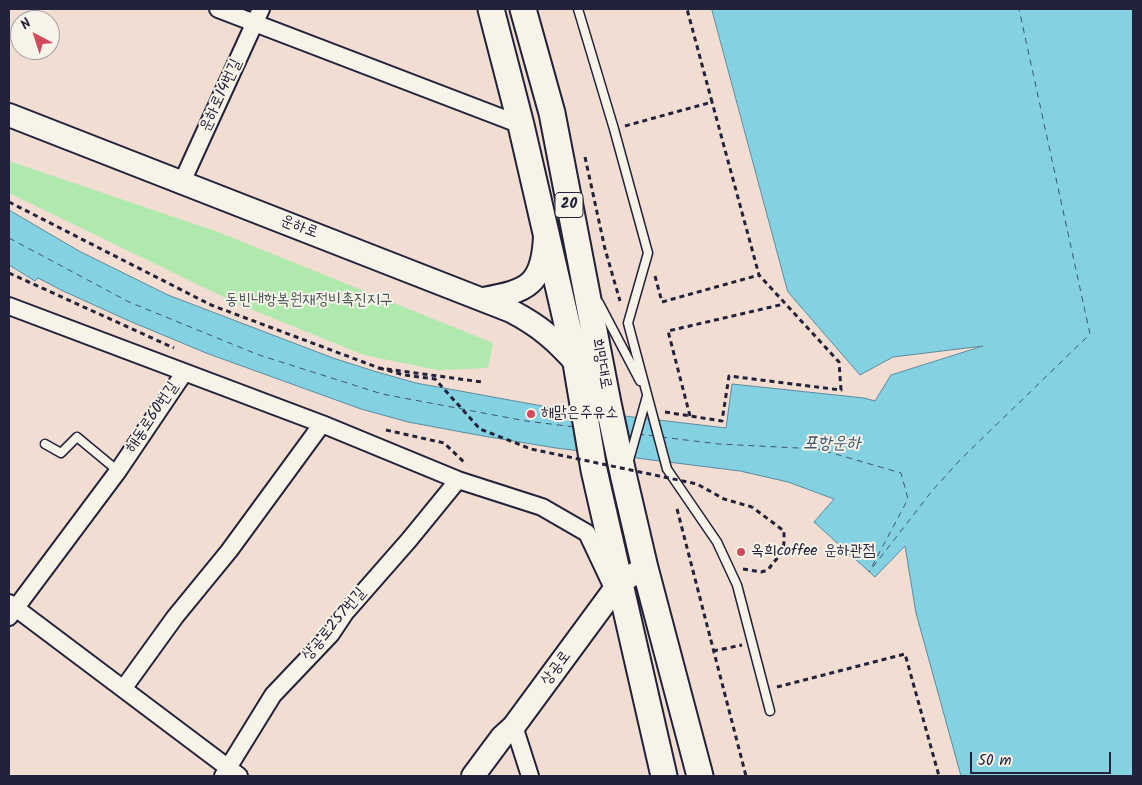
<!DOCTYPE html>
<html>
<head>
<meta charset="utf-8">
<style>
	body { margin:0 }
	#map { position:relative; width:1142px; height:785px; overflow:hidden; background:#f1ddd1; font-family:Kalam,sans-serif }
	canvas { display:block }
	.frame { position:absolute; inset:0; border:10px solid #22223b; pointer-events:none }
	.north { position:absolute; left:10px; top:10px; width:50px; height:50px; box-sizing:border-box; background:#f7f3e8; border:1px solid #a29fa3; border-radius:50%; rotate:320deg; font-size:14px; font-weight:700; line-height:20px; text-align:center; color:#22223b }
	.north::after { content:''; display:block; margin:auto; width:18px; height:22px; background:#d1495b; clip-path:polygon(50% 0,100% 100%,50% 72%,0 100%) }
	.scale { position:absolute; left:970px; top:752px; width:141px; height:22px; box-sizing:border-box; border:2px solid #22223b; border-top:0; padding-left:6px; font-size:15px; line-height:18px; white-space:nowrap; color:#22223b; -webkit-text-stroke:4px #f7f3e8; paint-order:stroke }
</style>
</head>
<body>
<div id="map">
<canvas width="1142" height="785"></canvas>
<div class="frame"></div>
<div class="north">N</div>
<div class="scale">50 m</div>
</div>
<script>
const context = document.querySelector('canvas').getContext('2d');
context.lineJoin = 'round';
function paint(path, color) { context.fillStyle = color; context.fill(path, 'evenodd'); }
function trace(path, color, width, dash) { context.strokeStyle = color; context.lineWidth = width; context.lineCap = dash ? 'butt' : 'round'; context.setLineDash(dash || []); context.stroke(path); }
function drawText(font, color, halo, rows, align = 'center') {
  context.font = font + ' Kalam,"Poor Story",sans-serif'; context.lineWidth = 4; context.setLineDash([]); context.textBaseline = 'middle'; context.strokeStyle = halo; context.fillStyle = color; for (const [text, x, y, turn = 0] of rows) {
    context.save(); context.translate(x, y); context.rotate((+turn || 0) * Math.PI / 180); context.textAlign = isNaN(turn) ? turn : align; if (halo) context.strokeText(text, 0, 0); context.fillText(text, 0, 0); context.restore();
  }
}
paint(new Path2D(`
	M 9,161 L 218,232 L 493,343 L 488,368 L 437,370 L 364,355 L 238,304 L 9,193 Z`), '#afe9ad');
const water = new Path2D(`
	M 712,9 L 1133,9 L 1133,776 L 961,776 L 916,613 L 905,546 L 875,577 L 814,522 L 834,499 L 788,482 L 740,471 L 556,448 L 483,436 L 408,422 L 361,409 L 206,353 L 127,320 L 61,290 L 38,278 L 35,281 L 9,265 L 9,210 L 79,251 L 168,295 L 333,358 L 377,372 L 416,383 L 548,407 L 726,428 L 732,384 L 864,398 L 875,401 L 891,375 L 983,346 L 893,357 L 860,375 L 788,292 Z`);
paint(water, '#83d1e1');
trace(water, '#5c8b9f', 1);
trace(new Path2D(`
	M 9,238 L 129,302 L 259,355 L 382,394 L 526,421 L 575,427
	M 638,434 L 654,436
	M 661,437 L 719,444 L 818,449 L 901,473 L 908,499 L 869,572
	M 873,567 L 932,491 L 961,459 L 1090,334 L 1019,9`), '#3f576d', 1, [6, 5]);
const lane = new Path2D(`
	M 578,9 L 614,129 L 648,253 L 628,323 L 667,469 L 717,542 L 737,585 L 770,711
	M 599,303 L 640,381
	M 45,444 L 61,453 L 77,437 L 118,471
	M 629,460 L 647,396`);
const street = new Path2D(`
	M 218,9 L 521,125
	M 182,182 L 261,9
	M 9,306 L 322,424 L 458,480 L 542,507 L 587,533 L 613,588
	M 9,603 L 239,776
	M 9,617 L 118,471 L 184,373
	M 123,689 L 175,617 L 229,551 L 322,424
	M 514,726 L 530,776
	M 223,776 L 273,695 L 331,634 L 345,613 L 409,540 L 458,480`);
const secondary = new Path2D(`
	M 9,115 L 511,311 C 540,326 557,341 578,365
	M 483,299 C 528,291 543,285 545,236
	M 473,776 L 502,737 L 514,726 L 620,582 L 645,568`);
const primary = new Path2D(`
	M 491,9 L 521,125 L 576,363 L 594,470 L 664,776
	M 523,9 L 552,113 L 608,403 L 624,478 L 645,568 L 700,776`);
trace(lane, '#22223b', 11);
trace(street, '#22223b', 20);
trace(secondary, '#22223b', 26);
trace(primary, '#22223b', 29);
trace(new Path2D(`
	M 625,126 L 712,102 L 687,9
	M 585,157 L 605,249 L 620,301
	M 9,202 L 211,305 L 379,368 L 482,382
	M 9,273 L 174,348
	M 655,276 L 662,302 L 759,275
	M 665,412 L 722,421 L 729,376 L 841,390 L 839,362 L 759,275 L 712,102
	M 690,416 L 668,331 L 784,304
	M 386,430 L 444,443 L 465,463
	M 677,509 L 746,776
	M 743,569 L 761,572 L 768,570 C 772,564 775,561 779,556 C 785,550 784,539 784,531 L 752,507
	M 713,651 L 742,645
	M 777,687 L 905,654 L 939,776`), '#22223b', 3, [5, 4]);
trace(lane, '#f7f3e8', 8);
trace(street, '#f7f3e8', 16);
trace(secondary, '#f7f3e8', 22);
trace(primary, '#f7f3e8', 25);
trace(new Path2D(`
	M 379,368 L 404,375 L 435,379 L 480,429 L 531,449 L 697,484 L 724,499 L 752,507`), '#22223b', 3, [5, 4]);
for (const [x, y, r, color] of [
	[531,414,5,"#d1495b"],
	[741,552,5,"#d1495b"]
]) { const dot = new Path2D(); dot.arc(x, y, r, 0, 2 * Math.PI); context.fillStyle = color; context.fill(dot); trace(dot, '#f7f3e8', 2); }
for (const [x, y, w] of [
	[569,205,28]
]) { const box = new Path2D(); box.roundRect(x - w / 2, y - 12.5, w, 25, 4); context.fillStyle = '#f7f3e8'; context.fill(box); trace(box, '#22223b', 1); }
drawText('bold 15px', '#22223b', null, [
	["20",569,205]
]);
drawText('16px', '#22223b', '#f7f3e8', [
	["운하로14번길",222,96,-65],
	["운하로",299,228,21],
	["희망대로",600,364,79],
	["해동로60번길",153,418,-56],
	["상공로257번길",335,625,-50],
	["상공로",557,669,-53]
]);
drawText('16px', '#455458', '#f7f3e8', [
	["동빈내항복원재정비촉진지구",309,301]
]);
drawText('16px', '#22223b', '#f7f3e8', [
	["해맑은주유소",541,414],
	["옥희coffee 운하관점",751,552]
], 'left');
drawText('italic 18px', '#3f576d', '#f7f3e8', [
	["포항운하",832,445]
]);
</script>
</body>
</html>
